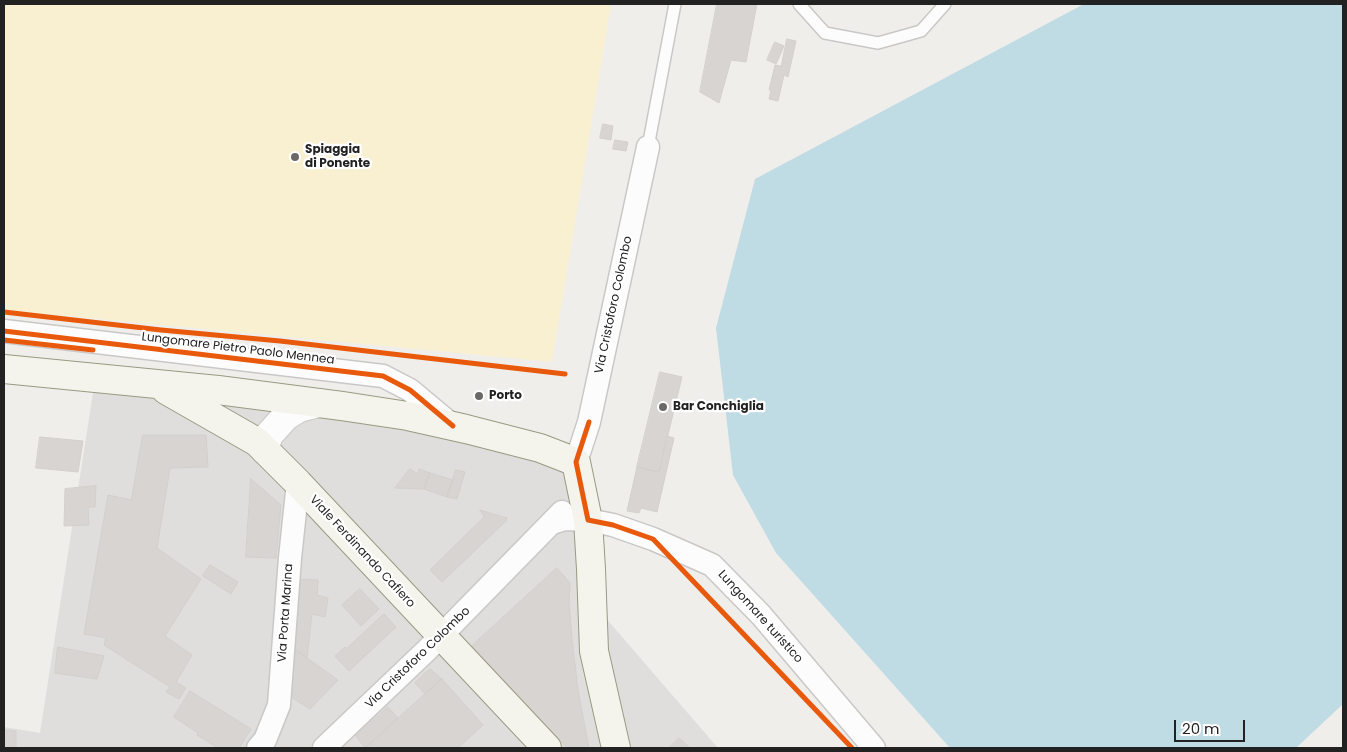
<!DOCTYPE html>
<html>
<head>
<meta charset="utf-8">
<style>
	body { margin:0 }
	#map { position:relative; width:1347px; height:752px; overflow:hidden; background:#f0eeeb; font-family:Poppins,sans-serif }
	canvas { display:block }
	.frame { position:absolute; inset:0; border:5px solid #222; pointer-events:none }
	.scale { position:absolute; left:1174px; top:720px; width:71px; height:22px; box-sizing:border-box; border:2px solid #222; border-top:0; padding-left:6px; font-size:15px; line-height:18px; white-space:nowrap; color:#222; -webkit-text-stroke:4px #fff; paint-order:stroke }
</style>
</head>
<body>
<div id="map">
<canvas width="1347" height="752"></canvas>
<div class="frame"></div>
<div class="scale">20 m</div>
</div>
<script>
const context = document.querySelector('canvas').getContext('2d');
context.lineJoin = 'round';
function paint(path, color) { context.fillStyle = color; context.fill(path, 'evenodd'); }
function trace(path, color, width, dash) { context.strokeStyle = color; context.lineWidth = width; context.lineCap = dash ? 'butt' : 'round'; context.setLineDash(dash || []); context.stroke(path); }
function drawText(font, color, halo, rows, align = 'center') {
  context.font = font + ' Poppins,sans-serif'; context.lineWidth = 4.5; context.setLineDash([]); context.textBaseline = 'middle'; context.strokeStyle = halo; context.fillStyle = color; for (const [text, x, y, turn = 0] of rows) {
    context.save(); context.translate(x, y); context.rotate((+turn || 0) * Math.PI / 180); context.textAlign = isNaN(turn) ? turn : align; if (halo) context.strokeText(text, 0, 0); context.fillText(text, 0, 0); context.restore();
  }
}
paint(new Path2D(`
	M 95,380 L 314,396 L 564,457 L 604,616 L 718,748 L 4,748 L 4,727 L 40,733 Z`), '#dfdedc');
paint(new Path2D(`
	M 4,4 L 611,4 L 552,362 L 4,310 Z`), '#f8f0d0');
paint(new Path2D(`
	M 1084,4 L 1343,4 L 1343,704 L 1296,748 L 950,748 L 776,553 L 733,475 L 716,328 L 755,179 Z`), '#bfdbe3');
const building = new Path2D(`
	M 717,4 L 757,4 L 746,62 L 731,60 L 719,103 L 700,92 Z
	M 787,39 L 796,41 L 788,77 L 784,75 L 778,101 L 769,99 L 771,90 L 769,90 L 775,65 L 781,66 Z
	M 775,42 L 784,46 L 776,64 L 767,60 Z
	M 603,124 L 613,126 L 611,140 L 600,138 Z
	M 615,140 L 628,142 L 626,151 L 613,149 Z
	M 660,372 L 682,377 L 659,472 L 637,467 Z
	M 143,435 L 206,435 L 208,467 L 170,468 L 157,548 L 201,579 L 165,636 L 192,655 L 176,682 L 186,688 L 179,699 L 166,692 L 170,687 L 104,645 L 106,638 L 84,634 L 108,495 L 131,500 Z
	M 667,436 L 674,438 L 657,512 L 641,508 L 639,513 L 627,511 L 637,467 L 659,472 Z
	M 40,437 L 83,441 L 78,472 L 36,468 Z
	M 410,469 L 418,474 L 419,469 L 430,473 L 424,489 L 395,488 Z
	M 456,470 L 465,472 L 457,499 L 447,497 Z
	M 430,473 L 453,480 L 447,497 L 424,489 Z
	M 251,479 L 281,505 L 276,558 L 246,557 Z
	M 96,486 L 95,507 L 88,507 L 89,525 L 64,526 L 65,489 Z
	M 480,510 L 507,518 L 506,521 L 442,582 L 430,570 L 484,517 Z
	M 210,565 L 238,582 L 231,594 L 203,576 Z
	M 557,568 L 570,583 L 569,603 L 572,640 L 578,690 L 589,748 L 567,748 L 472,646 Z
	M 297,579 L 318,580 L 317,595 L 328,598 L 325,617 L 312,614 L 307,658 L 293,648 Z
	M 360,589 L 379,609 L 361,626 L 342,605 Z
	M 384,614 L 396,627 L 349,671 L 335,656 L 345,647 L 347,648 Z
	M 58,647 L 104,656 L 97,679 L 55,673 Z
	M 293,648 L 338,680 L 310,709 L 288,695 Z
	M 430,669 L 442,679 L 425,694 L 415,683 Z
	M 442,679 L 483,725 L 458,748 L 365,748 Z
	M 190,691 L 251,729 L 239,748 L 218,748 L 197,735 L 198,733 L 174,717 Z
	M 388,707 L 398,718 L 365,748 L 356,736 Z
	M 4,730 L 16,731 L 16,748 L 4,748 Z
	M 679,738 L 690,748 L 669,748 Z`);
paint(building, '#d7d4d2');
trace(building, '#d3d0cc', 1);
const service = new Path2D(`
	M 799,4 L 825,33 L 878,43 L 921,31 L 945,4
	M 648,147 L 675,4`);
const minor = new Path2D(`
	M 4,331 L 383,376 L 410,390 L 453,426
	M 576,462 L 589,422 L 648,147
	M 552,523 L 565,519 L 588,520 L 613,525 L 653,539 L 712,565 L 761,615 L 874,748
	M 258,748 L 265,740 L 279,705 L 290,558 L 298,483
	M 324,748 L 427,650 L 562,512`);
const tertiary = new Path2D(`
	M 265,450 L 268,436 L 286,416 L 299,408 L 319,403`);
const secondary = new Path2D(`
	M 4,369 L 218,390 L 342,406 L 408,416 L 466,429 L 540,448 L 576,462 L 588,520 L 591,569 L 594,651 L 616,748
	M 166,390 L 257,442 L 298,483 L 547,748`);
trace(service, '#c9c8c7', 14);
trace(minor, '#c9c8c7', 25);
trace(tertiary, '#c9c8c7', 30);
trace(secondary, '#999a82', 30);
trace(service, '#fdfcfc', 11);
trace(minor, '#fdfcfc', 22);
trace(tertiary, '#fdfcfc', 28);
trace(secondary, '#f4f4ed', 28);
trace(new Path2D(`
	M 4,312 L 161,330 L 280,341 L 565,374
	M 4,331 L 383,376 L 410,390 L 453,426
	M 4,340 L 93,350
	M 589,422 L 576,462 L 588,520 L 613,525 L 653,539 L 852,748`), '#e8590c', 5);
for (const [x, y, r, color] of [
	[295,157,5,"#6a6968"],
	[479,396,5,"#6a6968"],
	[663,407,5,"#6a6968"]
]) { const dot = new Path2D(); dot.arc(x, y, r, 0, 2 * Math.PI); context.fillStyle = color; context.fill(dot); trace(dot, '#fff', 2); }
drawText('bold 12px', '#222', '#fff', [
	["Spiaggia",305,150],
	["di Ponente",305,164],
	["Porto",489,396],
	["Bar Conchiglia",673,407]
], 'left');
drawText('12px', '#222', '#fff', [
	["Via Cristoforo Colombo",614,305,-78],
	["Lungomare Pietro Paolo Mennea",238,349,7],
	["Viale Ferdinando Cafiero",362,552,47],
	["Via Porta Marina",286,613,-86],
	["Lungomare turistico",760,617,48],
	["Via Cristoforo Colombo",418,658,-44]
]);
</script>
</body>
</html>
